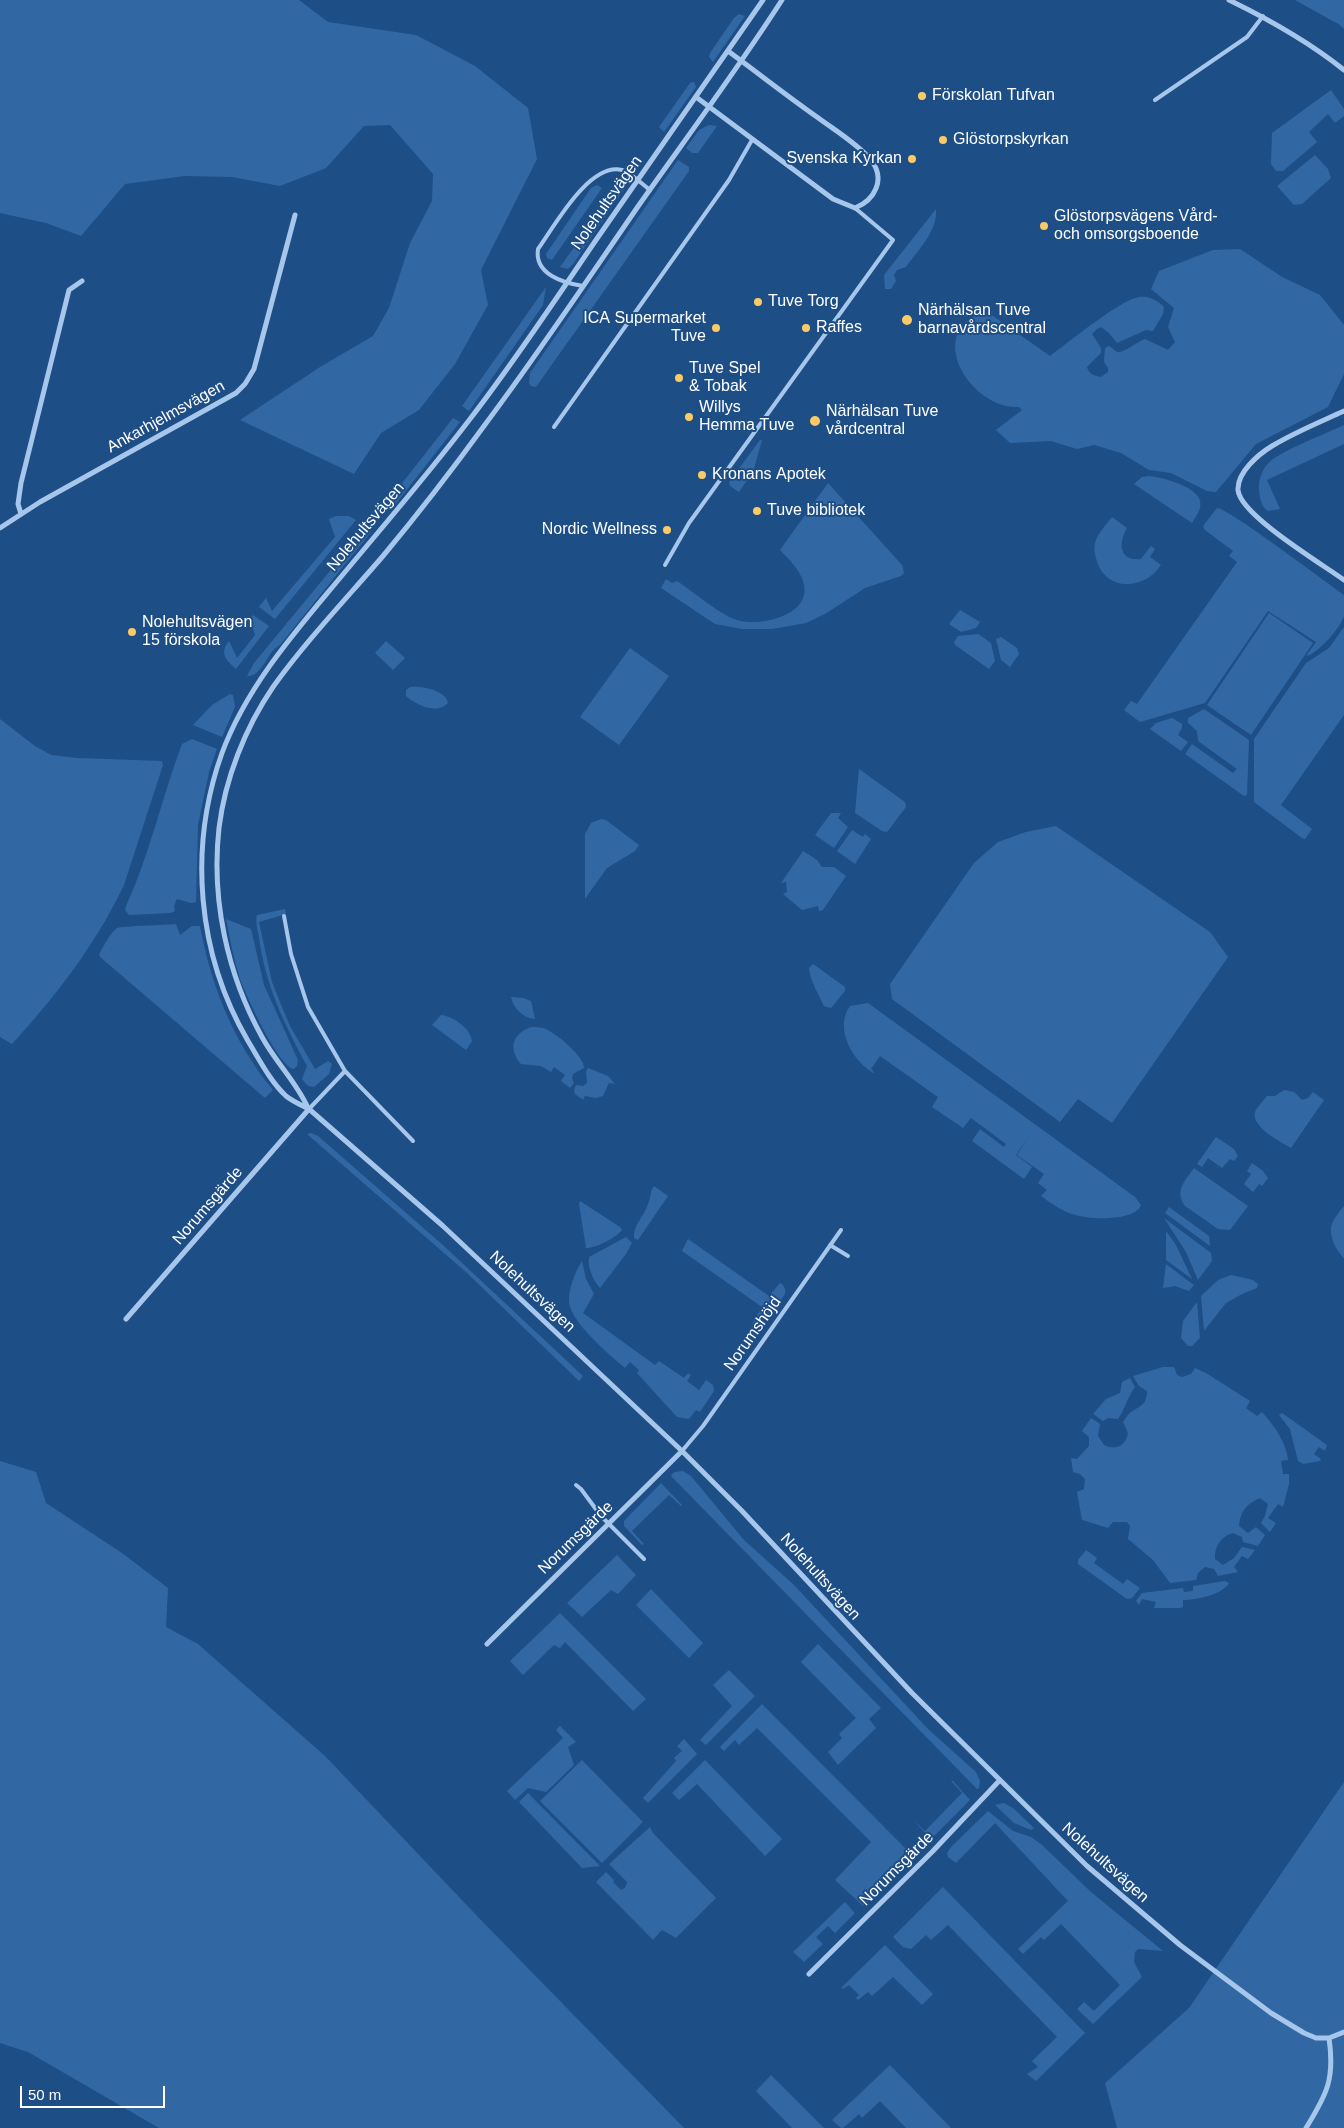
<!DOCTYPE html>
<html>
<head>
<meta charset="utf-8">
<style>
	body { margin:0 }
	#map { position:relative; width:1344px; height:2128px; overflow:hidden; background:#1e4e86; font-family:Helvetica,sans-serif }
	canvas { display:block }
	.scale { position:absolute; left:20px; top:2086px; width:145px; height:22px; box-sizing:border-box; border:2px solid #fff; border-top:0; padding-left:6px; font-size:15px; line-height:18px; white-space:nowrap; color:#fff; -webkit-text-stroke:4px #1e4e86; paint-order:stroke }
</style>
</head>
<body>
<div id="map">
<canvas width="1344" height="2128"></canvas>
<div class="scale">50 m</div>
</div>
<script>
const context = document.querySelector('canvas').getContext('2d');
context.lineJoin = 'round';
function paint(path, color) { context.fillStyle = color; context.fill(path, 'evenodd'); }
function trace(path, color, width, dash) { context.strokeStyle = color; context.lineWidth = width; context.lineCap = dash ? 'butt' : 'round'; context.setLineDash(dash || []); context.stroke(path); }
function drawText(font, color, halo, rows, align = 'center') {
  context.font = font + ' Helvetica,sans-serif'; context.lineWidth = 4; context.setLineDash([]); context.textBaseline = 'middle'; context.strokeStyle = halo; context.fillStyle = color; for (const [text, x, y, turn = 0] of rows) {
    context.save(); context.translate(x, y); context.rotate((+turn || 0) * Math.PI / 180); context.textAlign = isNaN(turn) ? turn : align; if (halo) context.strokeText(text, 0, 0); context.fillText(text, 0, 0); context.restore();
  }
}
paint(new Path2D(`
	M 0,0 L 299,0 L 328,22 L 416,35 L 475,66 L 528,108 L 537,159 L 481,270 L 488,305 L 455,364 L 419,410 L 381,433 L 354,474 L 240,420 L 320,367 L 373,336 L 389,308 L 410,243 L 432,201 L 433,174 L 390,125 L 364,126 L 326,168 L 280,186 L 232,177 L 185,176 L 125,184 L 81,236 L 46,223 L 0,213 Z
	M 1295,0 L 1344,0 L 1344,29 L 1340,25 Z
	M 739,14 L 745,16 L 713,62 L 709,57 L 710,53 L 734,18 Z
	M 694,82 L 696,87 L 664,132 L 659,127 L 690,83 Z
	M 1331,90 L 1344,109 L 1344,116 L 1335,123 L 1328,114 L 1309,132 L 1317,142 L 1283,171 L 1276,171 L 1271,164 L 1272,133 Z
	M 709,125 L 717,126 L 698,153 L 692,153 L 686,148 L 699,130 Z
	M 1315,155 L 1328,169 L 1331,178 L 1302,204 L 1294,205 L 1277,186 Z
	M 678,160 L 689,167 L 689,171 L 536,387 L 531,386 L 529,383 L 530,373 Z
	M 597,185 L 602,188 L 552,260 L 547,258 L 546,254 L 591,188 Z
	M 618,186 L 624,189 L 573,264 L 568,269 L 560,267 Z
	M 936,209 C 938,231 918,250 906,267 L 897,270 L 894,275 L 896,281 L 891,289 L 885,289 L 884,275 Z
	M 1240,249 L 1282,277 L 1320,295 L 1344,325 L 1344,374 L 1328,407 L 1256,444 L 1216,492 L 1207,491 L 1171,473 L 1149,470 L 1121,453 L 1094,445 L 1077,449 L 1051,441 L 1010,443 L 996,430 L 1022,410 L 1019,407 C 972,410 921,332 986,311 L 1050,356 C 1067,344 1122,298 1140,297 C 1149,296 1158,301 1164,307 L 1163,314 L 1153,331 L 1146,330 L 1117,343 L 1109,333 L 1101,327 L 1097,329 L 1092,334 L 1101,348 L 1101,353 L 1087,367 C 1089,374 1094,376 1101,377 L 1108,372 L 1108,368 L 1104,362 L 1105,348 L 1109,346 C 1113,348 1115,352 1119,352 C 1123,353 1139,341 1145,339 L 1168,350 L 1175,342 L 1168,327 L 1174,308 L 1151,289 L 1159,271 L 1213,250 Z
	M 546,287 L 543,305 L 469,411 L 462,406 Z
	M 453,418 L 460,422 L 394,506 L 382,509 Z
	M 1344,425 L 1344,444 L 1267,480 L 1280,509 L 1268,511 C 1261,507 1260,498 1259,490 C 1258,479 1263,466 1273,459 C 1291,447 1323,435 1344,425 Z
	M 760,440 L 762,440 L 753,472 L 739,492 L 730,486 L 729,482 Z
	M 1149,476 C 1161,477 1197,486 1200,501 C 1202,509 1196,516 1192,523 L 1134,484 L 1142,477 Z
	M 828,483 L 902,565 L 904,573 L 901,576 L 865,588 L 825,614 L 806,623 L 772,629 L 742,629 L 715,624 L 661,588 L 666,579 L 672,583 L 677,581 C 694,592 723,618 741,621 C 764,626 814,614 803,581 C 799,569 789,559 780,550 Z
	M 1217,508 C 1228,508 1327,583 1344,595 C 1344,601 1344,610 1344,616 C 1341,627 1318,654 1306,656 L 1316,642 L 1268,611 L 1205,703 L 1140,722 L 1124,710 L 1131,701 L 1137,704 L 1237,562 L 1229,556 L 1233,551 L 1205,530 L 1203,526 Z
	M 336,516 L 349,516 L 356,520 L 275,619 L 259,607 L 266,598 L 272,611 L 335,537 L 329,519 Z
	M 1112,517 L 1127,528 C 1118,543 1119,562 1141,559 L 1151,546 L 1155,549 L 1150,557 L 1161,565 C 1144,591 1104,592 1096,558 C 1094,553 1094,548 1095,543 C 1097,534 1106,525 1112,517 Z
	M 367,526 L 371,532 L 280,645 C 267,651 263,677 247,676 L 254,663 Z
	M 960,610 L 980,622 L 976,628 L 961,632 L 949,624 Z
	M 1269,613 L 1313,643 L 1251,735 L 1207,705 Z
	M 253,615 L 269,626 L 236,669 C 226,660 219,653 229,641 L 237,658 L 255,635 L 250,619 Z
	M 1344,627 L 1344,715 L 1281,805 L 1312,829 L 1305,839 L 1302,838 L 1254,802 L 1254,739 L 1306,663 L 1329,648 Z
	M 978,634 L 991,643 L 995,661 L 989,669 L 955,645 L 954,642 L 958,636 Z
	M 1001,637 L 1017,648 L 1019,654 L 1010,667 L 1001,660 L 996,639 Z
	M 386,641 L 405,658 L 393,670 L 375,653 Z
	M 630,648 L 669,676 L 619,745 L 580,717 Z
	M 410,687 C 421,686 446,690 448,703 C 437,715 416,705 406,696 L 406,690 Z
	M 230,694 L 233,695 L 235,707 L 222,737 L 193,725 L 212,705 Z
	M 1204,709 L 1249,740 L 1247,795 L 1244,796 L 1185,754 L 1192,744 L 1233,773 L 1237,769 L 1198,741 L 1197,731 L 1188,723 L 1188,718 Z
	M 1172,718 L 1182,724 L 1182,728 L 1178,735 L 1188,742 L 1181,751 L 1150,729 L 1156,723 Z
	M 0,719 L 35,746 L 51,755 L 77,758 L 162,761 L 163,765 L 124,885 C 96,944 56,996 12,1044 L 0,1037 Z
	M 192,739 L 217,749 L 209,772 L 198,825 L 196,902 L 191,903 L 177,899 L 174,906 L 175,911 L 171,913 L 129,915 L 125,910 L 126,906 C 150,854 162,797 182,744 Z
	M 859,769 L 905,802 L 906,807 L 887,832 L 882,831 L 855,813 Z
	M 831,813 L 841,813 L 838,818 L 848,827 L 834,848 L 815,835 Z
	M 601,819 L 606,820 L 639,845 L 635,851 L 607,868 L 585,899 L 585,834 L 591,823 Z
	M 1056,826 L 1210,932 L 1228,957 L 1112,1123 L 1078,1099 L 1060,1122 L 892,999 L 890,984 L 974,863 L 998,842 L 1026,832 Z
	M 852,830 L 863,837 L 865,834 L 871,839 L 855,864 L 837,851 Z
	M 803,851 L 817,860 L 822,867 L 834,867 L 846,876 L 823,910 L 819,911 L 818,906 L 802,910 L 783,894 L 787,892 L 786,882 L 781,883 Z
	M 285,909 L 286,914 L 259,922 L 272,982 L 284,1012 L 290,1026 L 315,1069 L 328,1061 L 332,1064 L 329,1074 L 314,1087 L 308,1086 L 302,1079 L 307,1066 C 285,1026 265,984 259,938 C 258,931 255,922 257,915 Z
	M 226,919 L 251,929 L 264,985 L 298,1060 L 297,1066 L 294,1069 C 279,1068 246,995 240,979 C 234,960 230,940 226,919 Z
	M 176,924 L 180,935 L 192,926 L 200,926 C 211,986 234,1043 273,1090 L 265,1098 L 100,957 L 99,954 C 104,946 110,933 117,928 C 121,926 168,925 176,924 Z
	M 813,964 L 845,987 L 845,991 L 831,1008 L 824,1006 C 819,995 810,981 809,968 Z
	M 511,997 L 523,998 L 531,1001 L 535,1019 C 523,1018 513,1008 511,997 Z
	M 868,1003 L 1135,1197 L 1141,1205 C 1136,1221 1090,1220 1076,1215 C 1063,1212 1052,1204 1041,1196 L 1047,1190 L 1038,1183 L 1044,1174 L 1017,1155 L 1028,1137 L 1016,1155 L 1032,1167 L 1024,1179 L 972,1141 L 980,1129 L 1004,1147 L 1006,1144 L 971,1118 L 963,1128 L 932,1107 L 938,1097 L 880,1056 L 871,1069 L 874,1072 L 873,1073 C 852,1060 834,1028 850,1006 Z
	M 441,1015 C 453,1016 471,1029 472,1041 L 466,1050 L 432,1025 Z
	M 531,1027 C 535,1027 539,1027 543,1028 C 554,1031 585,1057 584,1068 L 573,1074 L 572,1079 L 574,1083 L 570,1088 L 561,1081 L 565,1075 L 554,1067 L 551,1072 L 541,1066 L 521,1064 C 508,1049 512,1034 531,1027 Z
	M 588,1068 L 608,1076 L 615,1084 L 609,1083 L 603,1096 L 596,1098 L 585,1096 L 583,1100 L 575,1094 L 574,1090 L 576,1085 L 583,1086 L 587,1083 L 586,1072 Z
	M 1284,1090 L 1294,1092 L 1302,1100 L 1308,1098 L 1313,1092 L 1324,1100 L 1291,1148 C 1281,1142 1251,1127 1255,1112 C 1257,1107 1264,1100 1267,1096 L 1275,1096 Z
	M 311,1133 L 318,1136 L 444,1246 L 583,1376 L 579,1381 L 467,1273 L 307,1134 Z
	M 1216,1137 L 1234,1149 L 1238,1156 L 1234,1161 L 1230,1159 L 1222,1168 L 1208,1158 L 1202,1167 L 1197,1164 Z
	M 1252,1163 L 1263,1171 L 1268,1178 L 1262,1186 L 1259,1184 L 1253,1192 L 1244,1184 L 1251,1174 L 1247,1171 Z
	M 1194,1168 L 1248,1206 L 1230,1230 L 1218,1229 L 1185,1206 C 1174,1191 1185,1181 1194,1168 Z
	M 654,1186 L 668,1196 L 638,1240 L 634,1238 C 633,1225 646,1214 649,1201 C 651,1196 650,1191 654,1186 Z
	M 580,1201 L 620,1227 L 622,1230 C 615,1238 597,1248 586,1248 L 579,1204 Z
	M 1344,1206 L 1344,1258 C 1336,1251 1328,1234 1332,1224 C 1334,1218 1340,1211 1344,1206 Z
	M 1169,1207 L 1209,1236 L 1210,1246 L 1165,1213 Z
	M 1164,1218 L 1211,1253 L 1212,1261 L 1198,1280 L 1186,1252 Z
	M 1166,1231 L 1176,1245 L 1192,1279 L 1166,1260 Z
	M 626,1237 L 632,1243 L 626,1254 L 600,1288 C 593,1280 587,1267 589,1257 Z
	M 688,1239 L 769,1296 L 780,1283 C 784,1285 786,1289 785,1294 C 777,1305 767,1330 752,1324 L 762,1307 L 682,1251 Z
	M 582,1261 L 586,1279 L 594,1294 L 583,1313 L 655,1365 L 659,1361 L 684,1378 L 688,1373 L 691,1375 L 687,1381 L 699,1390 L 706,1380 L 713,1385 L 714,1391 L 700,1412 L 696,1410 L 689,1419 L 677,1417 L 637,1373 L 639,1370 L 630,1362 L 625,1368 C 610,1355 571,1323 569,1302 C 568,1290 575,1272 582,1261 Z
	M 1166,1264 L 1191,1283 L 1194,1285 L 1189,1291 L 1175,1286 L 1163,1288 Z
	M 1231,1275 L 1253,1280 L 1258,1284 L 1257,1288 L 1242,1294 L 1226,1303 L 1204,1331 L 1201,1296 L 1218,1280 Z
	M 1197,1302 L 1200,1338 L 1192,1346 L 1188,1346 L 1181,1338 L 1183,1321 Z
	M 1163,1367 L 1174,1367 L 1177,1375 L 1182,1377 L 1191,1374 L 1195,1368 L 1206,1373 L 1250,1401 L 1246,1408 L 1257,1416 L 1262,1412 C 1274,1426 1286,1441 1288,1460 L 1281,1461 L 1283,1474 L 1289,1474 L 1289,1484 L 1283,1507 L 1278,1504 L 1268,1518 L 1276,1523 L 1270,1532 L 1261,1523 L 1265,1516 L 1268,1504 L 1260,1498 C 1245,1505 1241,1511 1239,1526 L 1248,1533 L 1256,1527 L 1265,1535 L 1258,1546 L 1243,1542 L 1242,1537 L 1233,1533 C 1221,1536 1214,1547 1215,1559 L 1223,1565 L 1234,1558 L 1242,1547 L 1255,1550 L 1248,1559 L 1242,1556 L 1234,1567 L 1238,1572 L 1218,1576 L 1214,1569 L 1205,1567 L 1198,1573 L 1196,1580 L 1170,1583 L 1153,1560 L 1128,1539 L 1130,1526 L 1127,1522 L 1113,1522 L 1108,1528 L 1082,1520 L 1077,1492 L 1084,1489 L 1085,1479 L 1080,1474 L 1073,1472 L 1071,1458 L 1077,1459 L 1089,1446 L 1089,1437 L 1082,1431 L 1091,1418 L 1100,1424 L 1098,1436 L 1104,1445 C 1115,1451 1126,1446 1128,1433 L 1123,1422 C 1125,1419 1128,1414 1131,1412 C 1140,1406 1147,1405 1147,1391 L 1139,1386 L 1133,1376 Z
	M 1130,1378 L 1135,1387 C 1127,1398 1125,1409 1118,1419 L 1108,1418 L 1103,1421 L 1093,1414 L 1106,1399 L 1120,1393 L 1122,1382 Z
	M 1282,1413 L 1327,1445 L 1325,1451 L 1319,1447 L 1314,1454 L 1321,1459 L 1320,1461 L 1303,1464 L 1298,1461 L 1290,1429 L 1279,1415 Z
	M 0,1461 L 36,1472 L 46,1503 L 122,1553 L 168,1588 L 166,1627 L 198,1644 L 325,1756 L 478,1917 L 684,2128 L 159,2128 L 28,2052 L 0,2043 Z
	M 683,1471 L 691,1476 L 744,1540 L 794,1585 L 928,1729 L 976,1772 L 980,1781 L 979,1788 L 977,1789 L 672,1477 L 671,1475 L 675,1472 Z
	M 661,1483 L 682,1505 L 681,1506 L 669,1495 L 632,1531 L 644,1544 L 642,1545 L 624,1526 L 624,1521 Z
	M 1086,1550 L 1097,1558 L 1094,1563 L 1123,1584 L 1127,1579 L 1140,1588 L 1132,1598 L 1127,1599 L 1078,1564 L 1078,1560 Z
	M 617,1555 L 636,1575 L 618,1594 L 611,1590 L 582,1617 L 567,1603 Z
	M 1225,1581 L 1229,1583 C 1222,1595 1196,1600 1183,1600 L 1183,1607 L 1180,1608 L 1154,1608 L 1156,1602 L 1142,1599 L 1139,1605 L 1136,1601 L 1142,1593 L 1183,1588 L 1184,1592 L 1193,1591 L 1193,1586 Z
	M 651,1589 L 703,1643 L 689,1658 L 636,1605 Z
	M 560,1613 L 646,1699 L 633,1711 L 565,1642 L 560,1648 L 554,1645 L 523,1675 L 510,1661 Z
	M 818,1644 L 881,1708 L 869,1719 L 876,1728 L 838,1765 L 828,1752 L 842,1738 L 839,1734 L 856,1718 L 801,1662 Z
	M 729,1670 L 755,1696 L 706,1745 L 700,1740 L 732,1706 L 713,1685 Z
	M 762,1704 L 913,1856 L 863,1906 L 835,1880 L 871,1842 L 757,1728 L 739,1745 L 735,1740 L 724,1751 L 720,1747 Z
	M 560,1726 L 576,1742 L 568,1747 L 574,1765 L 546,1792 L 528,1788 L 515,1800 L 507,1791 L 563,1738 L 556,1730 Z
	M 684,1739 L 697,1754 L 648,1803 L 643,1798 L 676,1761 L 674,1758 L 682,1751 L 677,1746 Z
	M 582,1760 L 643,1822 L 602,1863 L 540,1801 Z
	M 705,1760 L 782,1839 L 765,1856 L 697,1784 L 679,1800 L 672,1793 Z
	M 951,1781 L 953,1781 L 970,1800 L 931,1839 L 913,1820 L 925,1831 L 962,1793 Z
	M 1344,1782 L 1344,2128 L 1117,2128 L 1105,2083 L 1189,2008 Z
	M 528,1793 L 600,1866 L 582,1868 L 519,1802 Z
	M 1004,1803 L 1013,1808 L 1034,1828 L 1031,1830 L 1014,1823 L 995,1805 Z
	M 988,1811 L 1013,1831 L 1031,1837 L 1042,1845 L 1091,1892 L 1163,1951 L 1138,1949 L 1135,1952 L 1134,1962 L 1142,1977 L 1093,2024 L 1077,2009 L 1084,2002 L 1094,2011 L 1120,1985 L 1061,1924 L 1044,1940 L 1041,1937 L 1023,1954 L 1018,1949 L 1068,1901 L 995,1823 L 956,1863 L 948,1857 L 947,1853 L 951,1847 Z
	M 650,1827 L 653,1833 L 716,1898 L 676,1938 L 662,1930 L 653,1940 L 596,1882 L 606,1872 L 614,1880 L 613,1882 L 621,1890 L 625,1888 L 627,1882 L 609,1864 Z
	M 943,1887 L 1085,2033 L 1036,2081 L 1027,2074 L 1038,2067 L 1032,2061 L 1057,2037 L 948,1925 L 931,1940 L 926,1935 L 911,1949 L 903,1947 L 893,1937 Z
	M 845,1902 L 855,1913 L 835,1933 L 828,1926 L 816,1937 L 823,1944 L 804,1962 L 793,1952 Z
	M 885,1945 L 933,1994 L 922,2005 L 893,1977 L 872,1996 L 868,1992 L 858,2000 L 856,1998 L 859,1995 L 849,1985 L 843,1989 L 841,1988 Z
	M 890,2065 L 951,2128 L 906,2128 L 880,2101 L 862,2118 L 859,2114 L 843,2128 L 841,2128 L 832,2120 Z
	M 771,2075 L 824,2128 L 792,2128 L 756,2091 Z`), '#3168a4');
trace(new Path2D(`
	M 1155,100 L 1247,37 L 1263,16
	M 583,286 C 563,283 534,274 538,249 C 554,227 589,162 622,170 C 631,173 642,184 650,190
	M 554,427 L 729,180 L 752,140
	M 665,565 L 689,523 L 893,240 L 855,208
	M 284,916 L 291,954 L 308,1007 L 345,1071
	M 309,1109 L 345,1071 L 413,1141
	M 830,1245 L 848,1256
	M 682,1451 L 703,1426 L 841,1230
	M 576,1485 L 581,1489 L 601,1516 L 644,1559`), '#a6c7eb', 4);
trace(new Path2D(`
	M 763,0 C 708,80 652,160 596,240 C 555,300 515,361 470,419 C 429,473 384,525 340,578 C 295,632 247,686 222,753 C 188,848 197,954 248,1041 C 259,1059 270,1081 286,1096 C 292,1101 301,1105 309,1109 L 443,1226 L 682,1451 L 742,1511 L 912,1693 L 1087,1866 L 1180,1945 L 1271,2013 L 1304,2033 L 1316,2038 L 1329,2038 L 1344,2032
	M 1229,0 C 1270,20 1308,41 1344,70
	M 696,97 L 833,199 L 855,208 C 875,200 886,179 871,160 C 858,144 833,129 817,117 C 787,96 758,73 728,51
	M 1344,411 C 1320,422 1295,432 1272,446 C 1259,454 1237,472 1238,490 C 1240,515 1322,564 1344,580
	M 21,514 L 18,504 L 21,483 L 69,290 L 82,281
	M 0,528 L 40,502 L 236,393 L 245,384 L 254,369 L 295,215
	M 308,1108 C 296,1081 276,1063 262,1037 C 227,974 211,899 219,828 C 225,779 245,728 273,687 C 306,641 346,599 383,556 C 418,514 452,470 484,426 C 538,354 588,279 639,205 C 687,137 737,70 782,0
	M 126,1319 L 309,1109
	M 487,1644 L 682,1451
	M 809,1974 L 932,1852 L 1000,1780
	M 1306,2128 C 1327,2094 1335,2079 1329,2038`), '#a6c7eb', 5);
for (const [x, y, r, color] of [
	[922,96,5,"#facb65"],
	[943,140,5,"#facb65"],
	[912,159,5,"#facb65"],
	[1044,226,5,"#facb65"],
	[758,302,5,"#facb65"],
	[907,320,6,"#facb65"],
	[716,328,5,"#facb65"],
	[806,328,5,"#facb65"],
	[679,378,5,"#facb65"],
	[689,417,5,"#facb65"],
	[815,421,6,"#facb65"],
	[702,475,5,"#facb65"],
	[757,511,5,"#facb65"],
	[667,530,5,"#facb65"],
	[132,632,5,"#facb65"]
]) { const dot = new Path2D(); dot.arc(x, y, r, 0, 2 * Math.PI); context.fillStyle = color; context.fill(dot); trace(dot, '#1e4e86', 2); }
drawText('16px', '#fff', '#1e4e86', [
	["Förskolan Tufvan",932,96],
	["Glöstorpskyrkan",953,140],
	["Svenska Kyrkan",902,159,"right"],
	["Glöstorpsvägens Vård-",1054,217],
	["och omsorgsboende",1054,235],
	["Tuve Torg",768,302],
	["Närhälsan Tuve",918,311],
	["barnavårdscentral",918,329],
	["ICA Supermarket",706,319,"right"],
	["Tuve",706,337,"right"],
	["Raffes",816,328],
	["Tuve Spel",689,369],
	["& Tobak",689,387],
	["Willys",699,408],
	["Hemma Tuve",699,426],
	["Närhälsan Tuve",826,412],
	["vårdcentral",826,430],
	["Kronans Apotek",712,475],
	["Tuve bibliotek",767,511],
	["Nordic Wellness",657,530,"right"],
	["Nolehultsvägen",142,623],
	["15 förskola",142,641]
], 'left');
drawText('16px', '#fff', '#1e4e86', [
	["Nolehultsvägen",607,203,-55],
	["Ankarhjelmsvägen",166,417,-29],
	["Nolehultsvägen",366,527,-50],
	["Norumsgärde",208,1206,-49],
	["Nolehultsvägen",532,1292,43],
	["Norumshöjd",753,1334,-55],
	["Norumsgärde",576,1538,-44],
	["Nolehultsvägen",820,1577,48],
	["Nolehultsvägen",1105,1863,42],
	["Norumsgärde",897,1869,-45]
]);
</script>
</body>
</html>
